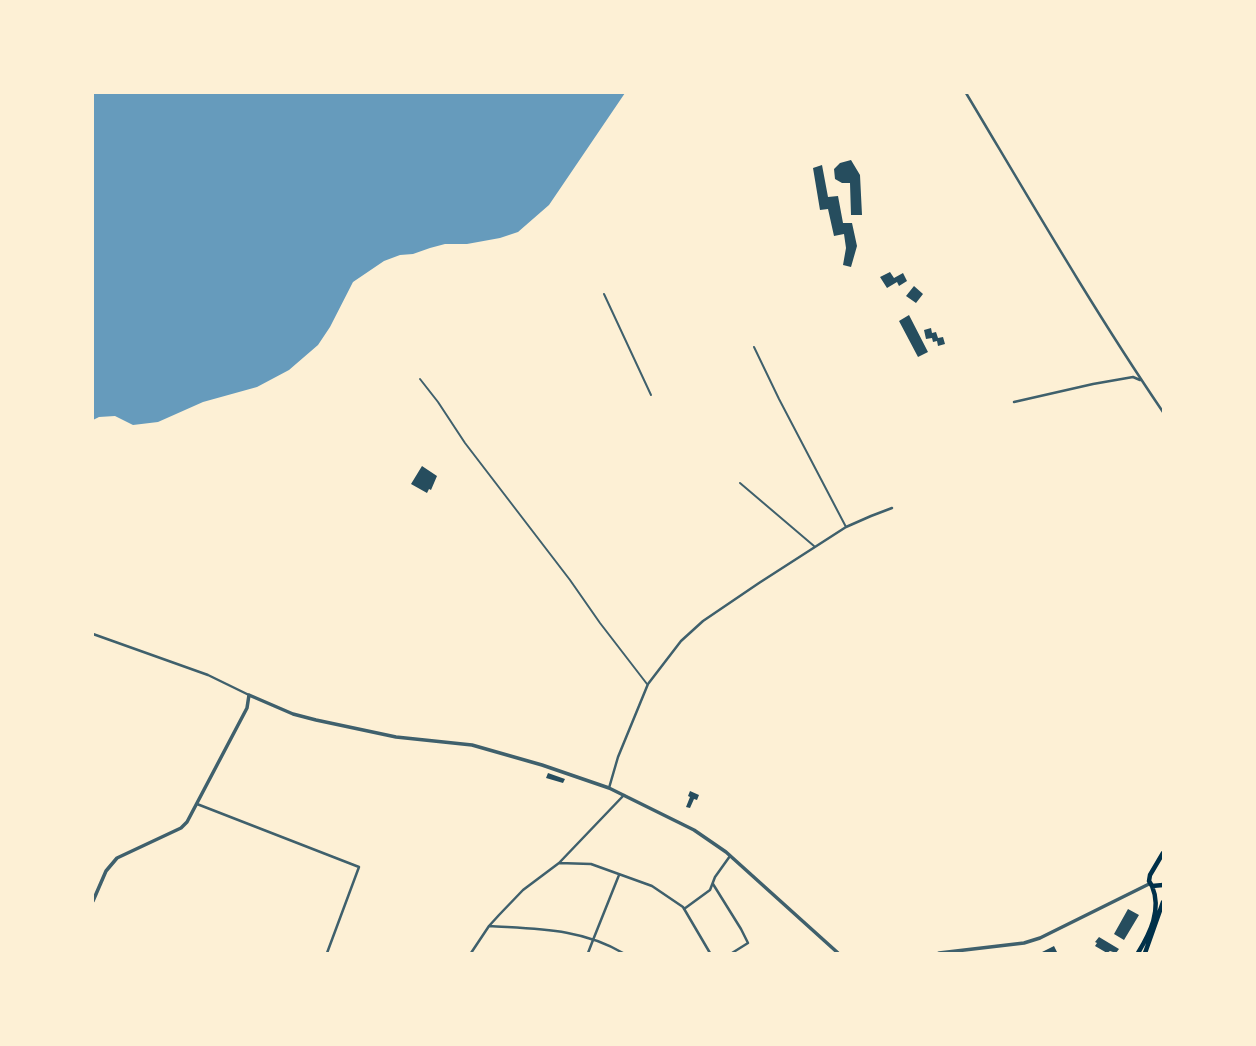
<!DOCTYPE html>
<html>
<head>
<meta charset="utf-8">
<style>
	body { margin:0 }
	#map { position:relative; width:1256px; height:1046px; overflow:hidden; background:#fdf0d5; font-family:Inter,sans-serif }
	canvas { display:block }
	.frame { position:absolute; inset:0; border:94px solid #fdf0d5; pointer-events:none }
</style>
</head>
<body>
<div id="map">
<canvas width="1256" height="1046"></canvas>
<div class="frame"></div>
</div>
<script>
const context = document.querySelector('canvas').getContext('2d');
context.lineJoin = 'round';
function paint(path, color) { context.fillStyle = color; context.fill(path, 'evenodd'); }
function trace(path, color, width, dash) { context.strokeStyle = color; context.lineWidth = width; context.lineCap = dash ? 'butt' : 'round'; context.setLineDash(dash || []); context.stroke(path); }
paint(new Path2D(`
	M 93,93 L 625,93 L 549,205 L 518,232 L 500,238 L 467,244 L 445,244 L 430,248 L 413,254 L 400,255 L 384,261 L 353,282 L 330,327 L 318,345 L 289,370 L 257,387 L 203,402 L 158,422 L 133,425 L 115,416 L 99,417 L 93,420 Z`), '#669bbc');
paint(new Path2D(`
	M 851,160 L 860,175 L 862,215 L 851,215 L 850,183 L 842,183 L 835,179 L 834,169 L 840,163 Z
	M 822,165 L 828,197 L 838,196 L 843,223 L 852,223 L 857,246 L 851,267 L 843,265 L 846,248 L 844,234 L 834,236 L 828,209 L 820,210 L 813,168 Z
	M 890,272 L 894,278 L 903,273 L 907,281 L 899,286 L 897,282 L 887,288 L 880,277 Z
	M 914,286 L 923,294 L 916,303 L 906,296 Z
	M 909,315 L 928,352 L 918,357 L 899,321 Z
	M 931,328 L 932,333 L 936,332 L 938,338 L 943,337 L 945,344 L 938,346 L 937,341 L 933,342 L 932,338 L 926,339 L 924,330 Z
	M 422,466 L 437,476 L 431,490 L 429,489 L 427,493 L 411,484 Z
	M 548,773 L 565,779 L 563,783 L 546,778 Z
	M 690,791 L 699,795 L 697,800 L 694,799 L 690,808 L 686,807 L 690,797 L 688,796 Z
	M 1128,909 L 1139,915 L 1124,940 L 1114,934 Z
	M 1099,937 L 1119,949 L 1116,953 L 1110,951 L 1107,953 L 1095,946 L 1097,943 L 1095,942 Z
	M 1054,946 L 1057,952 L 1054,953 L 1040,953 Z`), '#264d5e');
trace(new Path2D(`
	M 604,294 L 651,395
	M 754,347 L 779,399 L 846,527
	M 420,379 L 438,402 L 465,443 L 570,580 L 600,623 L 647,684
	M 740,483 L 814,546`), '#3f606c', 2);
trace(new Path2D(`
	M 588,953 L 593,940`), '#3f606c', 2.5);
trace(new Path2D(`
	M 966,93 C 1030,200 1093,309 1163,412
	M 1014,402 L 1093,384 L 1133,377 L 1140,380
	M 93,634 L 208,675 L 249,695
	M 609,788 L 618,757 L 648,684 L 681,641 L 703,621 L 759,583 L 846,527 L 871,516 L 892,508
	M 197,804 L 359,867 L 327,953
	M 559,863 L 591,864 L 652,886 L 683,907 L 710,953
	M 713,884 L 741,929 L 748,943 L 732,953
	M 684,909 L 710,890 L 715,877 L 730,856
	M 489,926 C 536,929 581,928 623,953
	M 593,940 L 619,875
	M 471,953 L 489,926 L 499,915 L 523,890 L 559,863 L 624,795`), '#3f606c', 2.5);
trace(new Path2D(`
	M 93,901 L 106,871 L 117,858 L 181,828 L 187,822 L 247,708 L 249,695 L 293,714 L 316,720 L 396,737 L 472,745 L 542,765 L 609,788 L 694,830 L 726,852 L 838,953
	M 939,953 L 1024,943 L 1040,938 L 1149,884`), '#3f606c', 3.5);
trace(new Path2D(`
	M 1163,853 L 1150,875 L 1149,881 L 1152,886 L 1163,885
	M 1138,953 C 1150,933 1162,910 1152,886
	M 1145,953 L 1163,902`), '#003049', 4.5);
</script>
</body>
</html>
